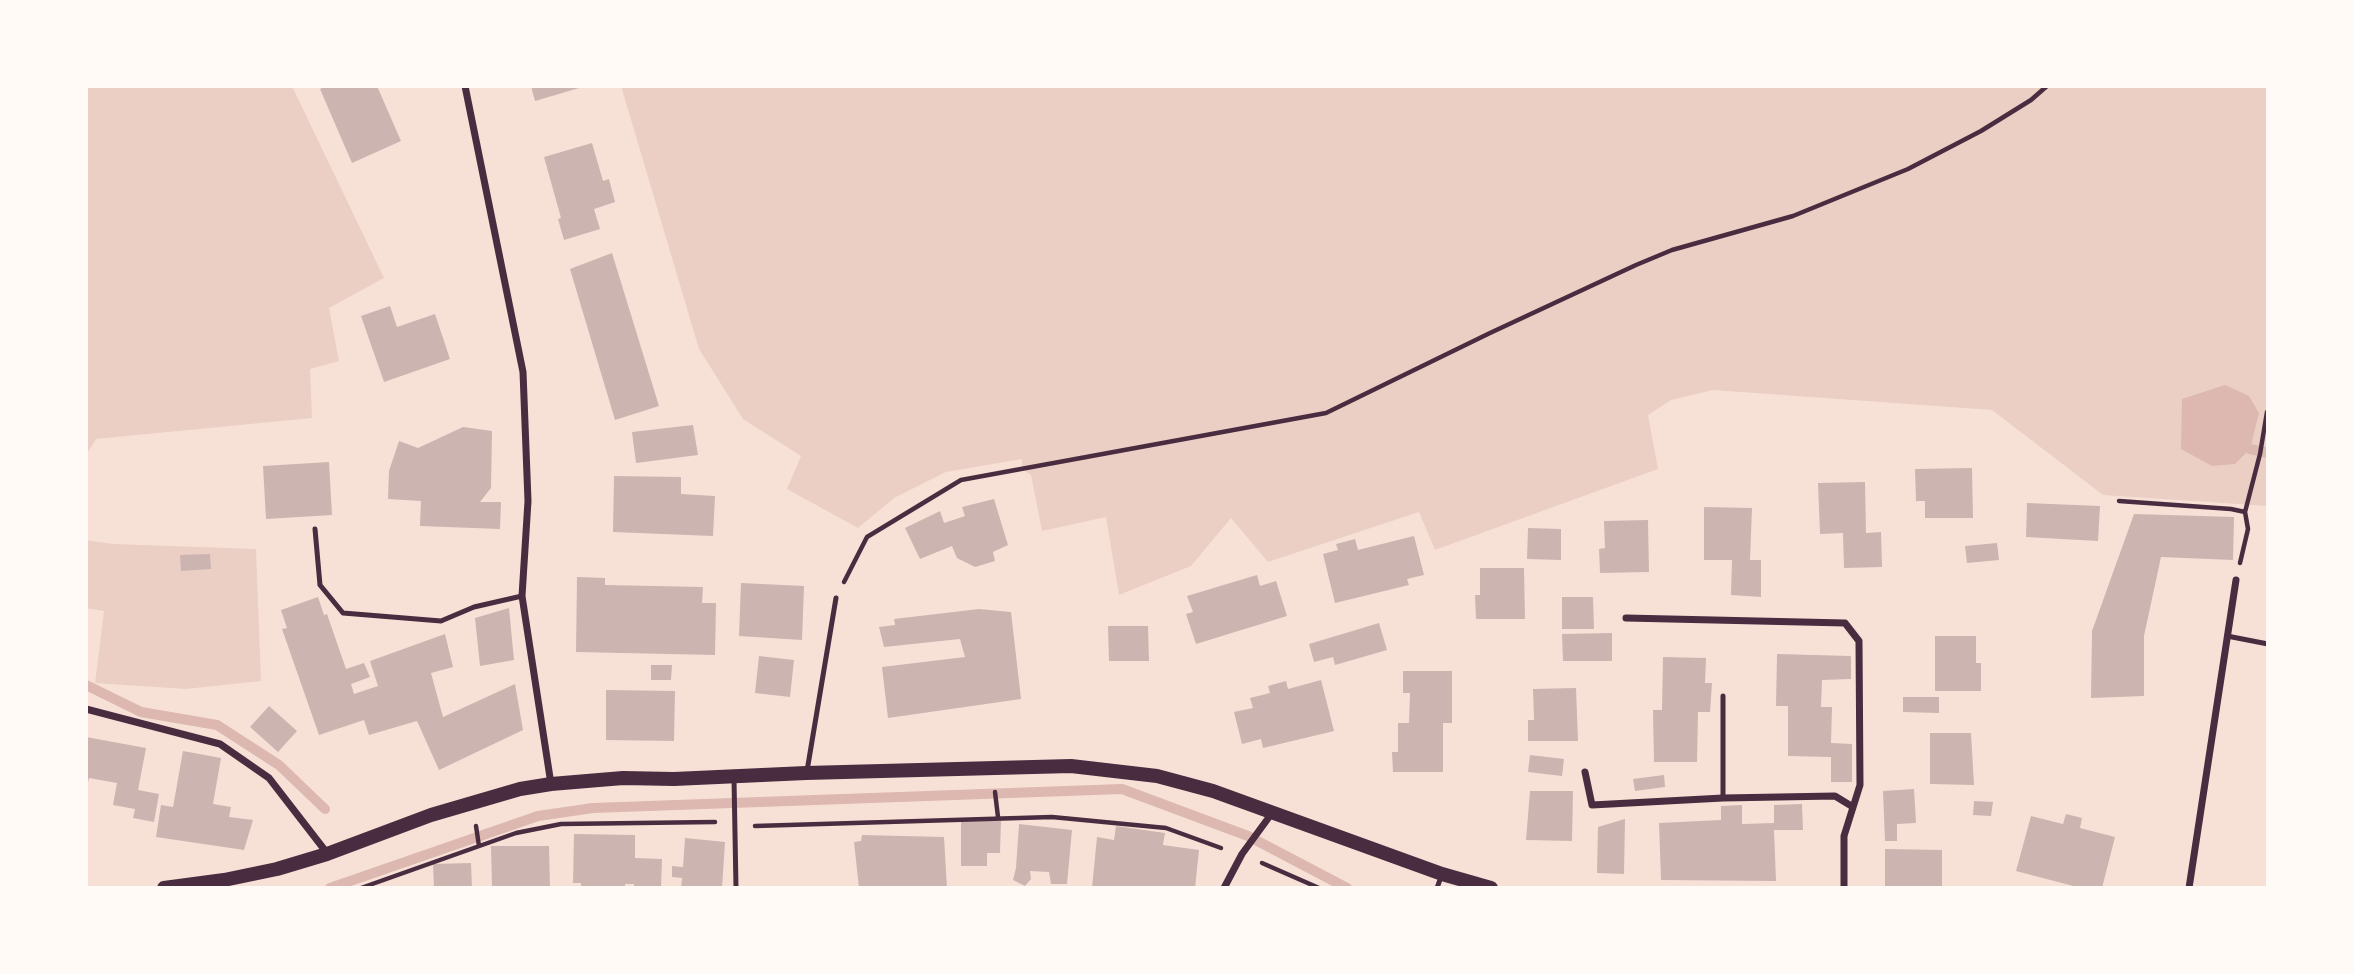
<!DOCTYPE html>
<html>
<head>
<meta charset="utf-8">
<style>
	body { margin:0 }
	#map { position:relative; width:2354px; height:974px; overflow:hidden; background:#f7e1d7; font-family:"Public Sans",sans-serif }
	canvas { display:block }
	.frame { position:absolute; inset:0; border:88px solid #fffaf5; pointer-events:none }
</style>
</head>
<body>
<div id="map">
<canvas width="2354" height="974"></canvas>
<div class="frame"></div>
</div>
<script>
const context = document.querySelector('canvas').getContext('2d');
context.lineJoin = 'round';
function paint(path, color) { context.fillStyle = color; context.fill(path, 'evenodd'); }
function trace(path, color, width, dash) { context.strokeStyle = color; context.lineWidth = width; context.lineCap = dash ? 'butt' : 'round'; context.setLineDash(dash || []); context.stroke(path); }
paint(new Path2D(`
	M 86,86 L 292,86 L 384,278 L 329,308 L 339,361 L 310,369 L 312,418 L 96,439 L 86,455 Z
	M 621,86 L 2268,86 L 2268,506 L 2103,495 L 1992,410 L 1713,390 L 1671,400 L 1648,415 L 1658,469 L 1435,550 L 1419,512 L 1268,562 L 1231,518 L 1191,566 L 1119,595 L 1106,517 L 1042,531 L 1031,475 L 1022,469 L 1022,459 L 946,472 L 894,498 L 858,528 L 787,489 L 801,456 L 743,419 L 699,349 Z
	M 86,540 L 113,544 L 256,549 L 261,681 L 186,689 L 95,683 L 104,611 L 86,608 Z`), '#ebcfc5');
paint(new Path2D(`
	M 2225,385 L 2249,396 L 2259,413 L 2250,449 L 2235,464 L 2212,466 L 2181,449 L 2182,399 Z`), '#dcb8b0');
trace(new Path2D(`
	M 2250,449 L 2268,453
	M 86,685 L 141,712 L 217,725 L 279,765 L 325,809
	M 330,888 L 538,816 L 593,808 L 1122,789 L 1248,836 L 1347,888`), '#dcb8b0', 10);
paint(new Path2D(`
	M 326,86 L 377,86 L 401,141 L 352,163 L 320,89 Z
	M 531,86 L 586,86 L 535,101 Z
	M 592,143 L 603,181 L 609,179 L 615,202 L 594,209 L 600,229 L 564,240 L 558,219 L 561,218 L 544,157 Z
	M 612,253 L 659,406 L 615,420 L 570,269 Z
	M 390,306 L 397,327 L 435,314 L 450,359 L 384,382 L 361,316 Z
	M 693,425 L 698,455 L 636,463 L 632,432 Z
	M 463,427 L 492,431 L 491,488 L 480,502 L 501,502 L 500,529 L 420,526 L 421,501 L 388,499 L 389,471 L 399,441 L 418,448 Z
	M 329,462 L 332,515 L 266,519 L 263,466 Z
	M 1972,468 L 1973,518 L 1925,518 L 1925,501 L 1916,501 L 1915,469 Z
	M 614,476 L 681,477 L 681,494 L 715,496 L 713,536 L 613,532 Z
	M 1865,482 L 1866,533 L 1881,532 L 1882,567 L 1844,568 L 1843,533 L 1820,534 L 1818,483 Z
	M 994,499 L 1008,545 L 993,552 L 995,561 L 975,567 L 957,558 L 952,546 L 920,559 L 905,528 L 940,511 L 944,523 L 965,516 L 962,507 Z
	M 2027,503 L 2100,506 L 2098,541 L 2026,537 Z
	M 1704,507 L 1752,508 L 1750,560 L 1761,560 L 1761,597 L 1731,595 L 1732,560 L 1704,560 Z
	M 2134,514 L 2234,517 L 2233,560 L 2161,557 L 2144,636 L 2144,696 L 2091,698 L 2092,631 Z
	M 1648,520 L 1649,572 L 1600,573 L 1599,549 L 1605,548 L 1604,521 Z
	M 1528,528 L 1561,529 L 1561,560 L 1527,559 Z
	M 1414,536 L 1424,575 L 1407,579 L 1409,585 L 1335,603 L 1323,554 L 1338,550 L 1336,544 L 1355,539 L 1358,550 Z
	M 1997,543 L 1999,560 L 1967,563 L 1965,546 Z
	M 210,554 L 211,569 L 181,571 L 180,555 Z
	M 1480,568 L 1524,568 L 1525,619 L 1476,619 L 1475,595 L 1480,595 Z
	M 1257,575 L 1260,586 L 1276,581 L 1287,616 L 1196,644 L 1186,614 L 1193,612 L 1187,596 Z
	M 577,577 L 605,578 L 605,585 L 703,587 L 702,603 L 716,603 L 715,655 L 576,652 Z
	M 741,583 L 804,586 L 802,640 L 739,636 Z
	M 318,597 L 324,615 L 327,614 L 346,669 L 364,663 L 370,677 L 351,684 L 354,694 L 378,686 L 370,661 L 445,634 L 453,667 L 431,673 L 443,717 L 515,684 L 523,730 L 439,770 L 417,721 L 369,735 L 364,720 L 319,735 L 282,629 L 287,628 L 281,610 Z
	M 1562,597 L 1593,597 L 1594,629 L 1562,629 Z
	M 509,608 L 514,660 L 480,666 L 475,618 Z
	M 979,609 L 1011,612 L 1021,699 L 888,718 L 882,667 L 965,657 L 960,639 L 884,647 L 879,627 L 895,625 L 894,619 Z
	M 1379,623 L 1387,650 L 1335,665 L 1333,657 L 1314,662 L 1309,644 Z
	M 1108,626 L 1148,626 L 1149,661 L 1109,661 Z
	M 1612,633 L 1612,661 L 1563,661 L 1562,634 Z
	M 1935,636 L 1976,636 L 1976,663 L 1981,663 L 1981,691 L 1935,691 Z
	M 1777,654 L 1851,656 L 1851,679 L 1822,680 L 1821,707 L 1832,707 L 1831,743 L 1852,744 L 1852,782 L 1831,782 L 1831,757 L 1788,756 L 1788,706 L 1776,706 Z
	M 759,656 L 794,660 L 790,697 L 755,693 Z
	M 1663,657 L 1706,658 L 1705,683 L 1712,683 L 1710,712 L 1698,712 L 1697,762 L 1654,762 L 1653,710 L 1662,710 Z
	M 651,665 L 672,665 L 671,680 L 651,680 Z
	M 1403,671 L 1452,671 L 1452,723 L 1443,723 L 1443,772 L 1393,772 L 1392,752 L 1398,752 L 1398,723 L 1409,723 L 1410,693 L 1403,693 Z
	M 1321,680 L 1334,731 L 1263,748 L 1261,739 L 1242,744 L 1234,712 L 1253,708 L 1250,698 L 1270,693 L 1268,686 L 1286,681 L 1288,689 Z
	M 1576,688 L 1578,741 L 1528,741 L 1528,720 L 1534,720 L 1533,689 Z
	M 606,690 L 675,691 L 674,741 L 606,740 Z
	M 1903,697 L 1939,697 L 1939,713 L 1903,712 Z
	M 269,706 L 297,731 L 278,752 L 250,727 Z
	M 1930,733 L 1971,733 L 1974,785 L 1930,784 Z
	M 86,737 L 146,748 L 138,790 L 159,794 L 154,822 L 133,818 L 135,809 L 113,805 L 117,783 L 89,778 L 86,791 Z
	M 183,751 L 221,758 L 213,804 L 231,807 L 229,817 L 253,820 L 244,850 L 156,837 L 161,805 L 173,807 Z
	M 1530,755 L 1564,759 L 1562,776 L 1528,772 Z
	M 1664,775 L 1665,787 L 1635,791 L 1633,779 Z
	M 1914,789 L 1916,823 L 1897,824 L 1897,841 L 1885,841 L 1883,791 Z
	M 1530,791 L 1573,791 L 1572,841 L 1526,840 Z
	M 1974,801 L 1993,802 L 1991,816 L 1973,815 Z
	M 1802,804 L 1803,830 L 1774,830 L 1776,881 L 1661,880 L 1659,823 L 1721,820 L 1721,806 L 1742,805 L 1742,824 L 1774,823 L 1774,805 Z
	M 2066,814 L 2082,818 L 2080,828 L 2115,837 L 2102,888 L 2081,888 L 2016,871 L 2031,816 L 2063,824 Z
	M 1625,819 L 1624,874 L 1597,873 L 1598,827 Z
	M 961,821 L 1001,821 L 1000,853 L 987,853 L 987,866 L 961,866 Z
	M 1019,824 L 1072,830 L 1067,884 L 1051,884 L 1049,872 L 1030,871 L 1031,879 L 1025,886 L 1013,880 L 1016,868 Z
	M 1116,826 L 1165,833 L 1163,845 L 1199,850 L 1195,888 L 1092,888 L 1097,837 L 1114,840 Z
	M 574,834 L 635,835 L 635,858 L 662,859 L 661,888 L 634,888 L 634,884 L 625,884 L 625,888 L 581,888 L 581,883 L 573,883 Z
	M 862,835 L 944,837 L 947,888 L 859,888 L 854,842 L 861,841 Z
	M 685,838 L 725,842 L 722,888 L 681,888 L 682,878 L 672,877 L 672,866 L 683,867 Z
	M 491,846 L 549,846 L 550,888 L 492,888 Z
	M 1885,849 L 1942,850 L 1942,888 L 1885,888 Z
	M 471,863 L 472,888 L 434,888 L 433,864 Z`), '#ccb4b1');
trace(new Path2D(`
	M 2119,501 L 2231,509 L 2245,512 L 2248,529 L 2240,563
	M 2245,512 L 2260,454 L 2267,412
	M 844,582 L 867,537 L 961,480 L 1326,413 L 1490,333 L 1636,265 L 1672,250 L 1793,216 L 1908,169 L 1981,131 L 2031,100 L 2047,86
	M 995,792 L 998,817
	M 476,826 L 479,846
	M 755,826 L 1052,817 L 1166,828 L 1221,848
	M 1262,863 L 1319,888
	M 361,888 L 516,833 L 561,824 L 715,822`), '#4a2c40', 4.5);
trace(new Path2D(`
	M 315,529 L 320,585 L 343,613 L 441,621 L 474,607 L 522,596
	M 2227,636 L 2268,644
	M 1723,696 L 1723,798
	M 807,771 L 836,598
	M 734,779 L 736,888
	M 1437,888 L 1442,874`), '#4a2c40', 5);
trace(new Path2D(`
	M 465,86 L 523,372 L 528,501 L 522,596 L 551,784
	M 1626,618 L 1845,623 L 1859,641 L 1860,785 L 1844,836 L 1844,888
	M 86,709 L 220,744 L 269,778 L 327,853
	M 1585,772 L 1592,805 L 1723,798 L 1835,796 L 1853,807
	M 1224,888 L 1242,854 L 1272,813
	M 2189,888 L 2236,580`), '#4a2c40', 7);
trace(new Path2D(`
	M 164,888 L 224,880 L 277,869 L 327,854 L 431,815 L 520,789 L 551,784 L 623,778 L 674,779 L 806,773 L 1071,766 L 1157,776 L 1213,791 L 1442,874 L 1491,888`), '#4a2c40', 14);
</script>
</body>
</html>
